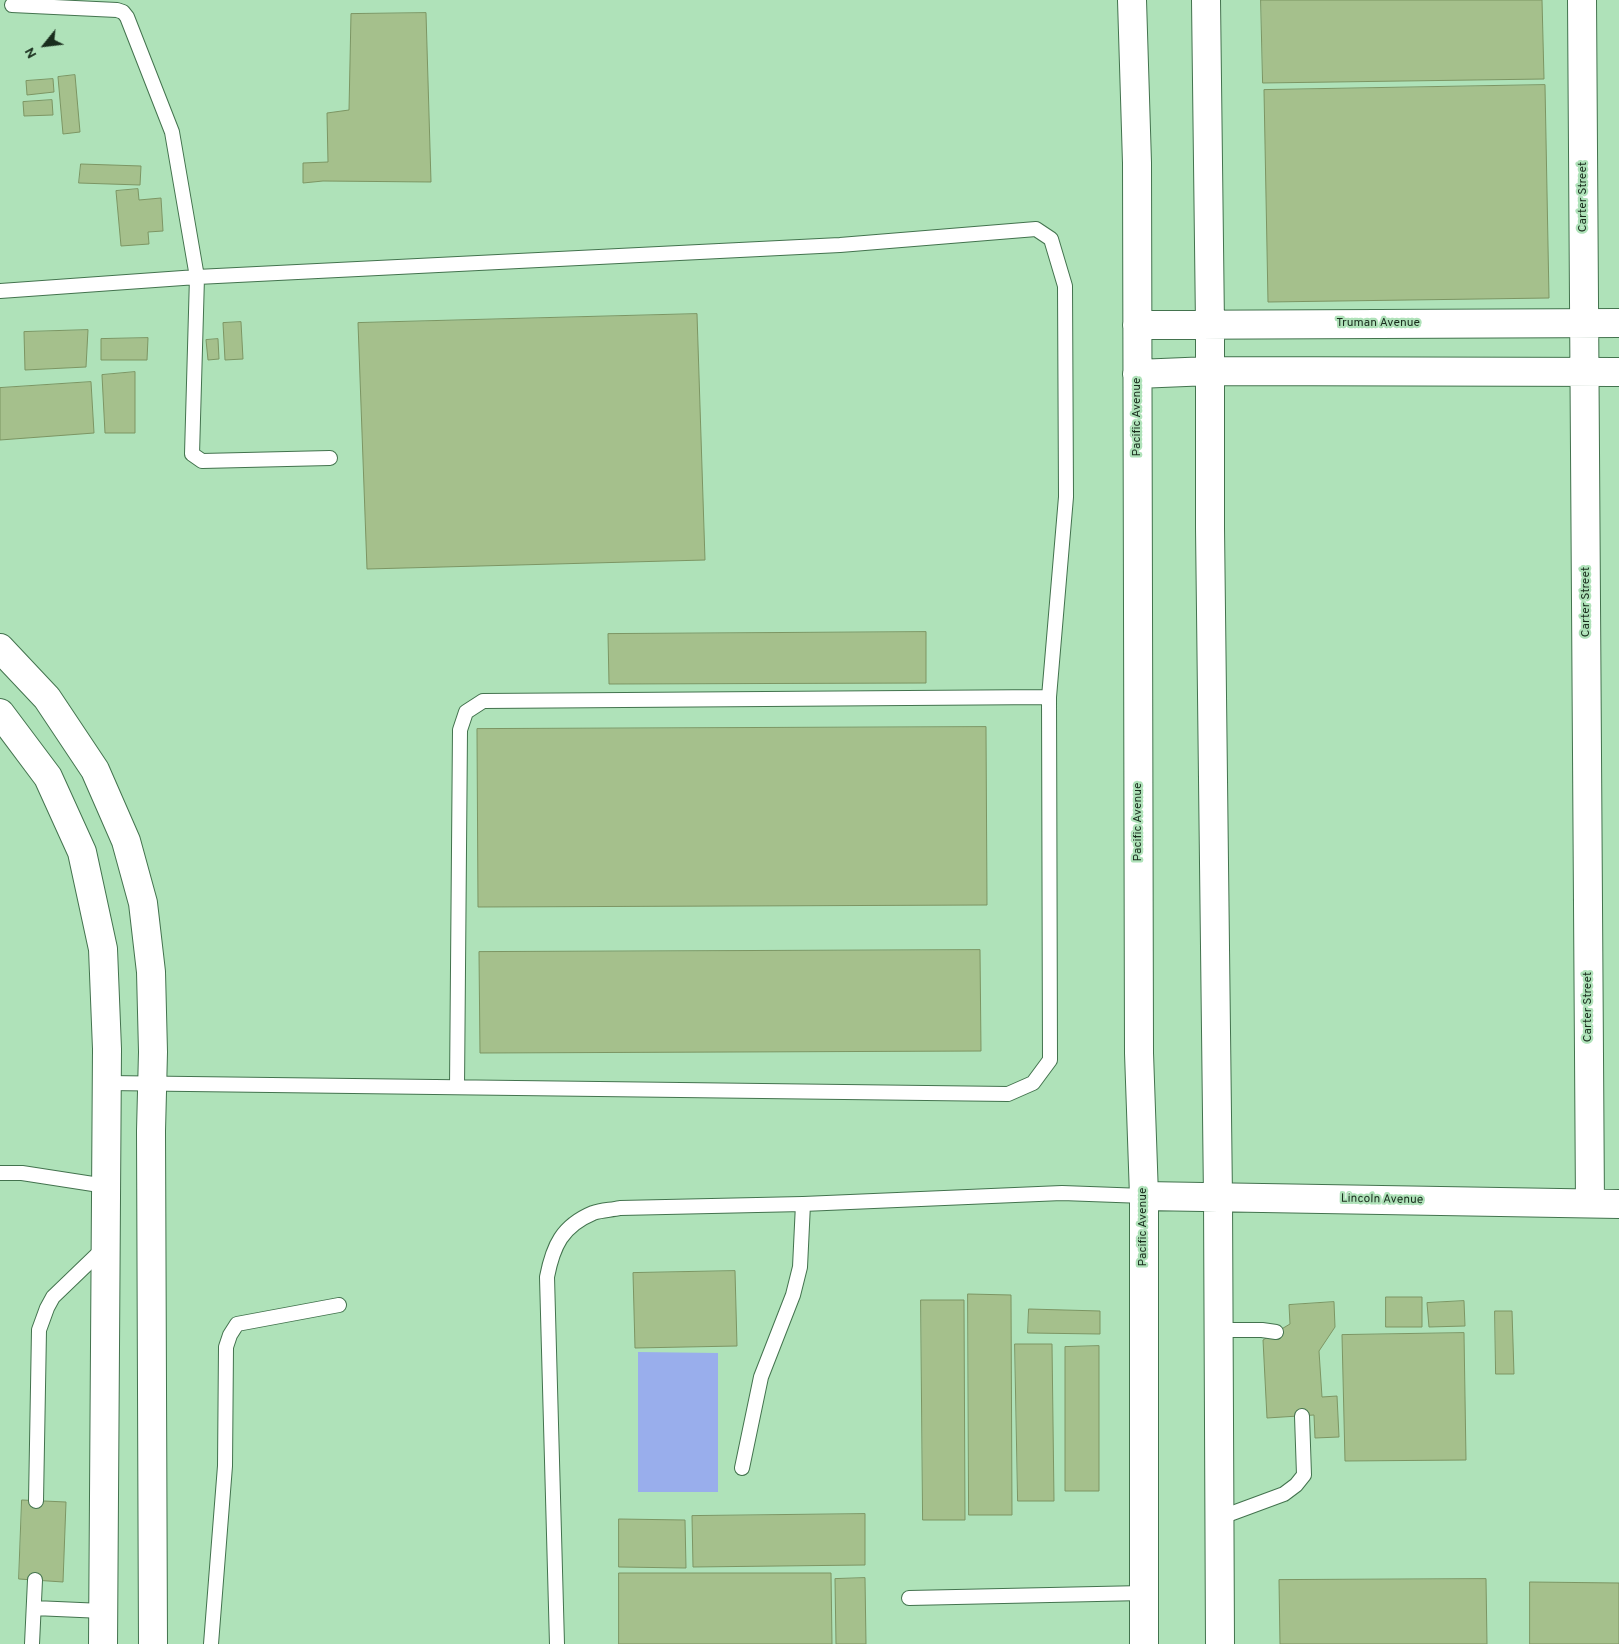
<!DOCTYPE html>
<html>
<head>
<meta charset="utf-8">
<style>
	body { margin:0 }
	#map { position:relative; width:1619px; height:1644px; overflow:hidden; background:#afe2b9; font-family:Overpass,sans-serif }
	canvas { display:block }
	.north { position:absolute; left:20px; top:20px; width:50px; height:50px; -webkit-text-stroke:4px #afe2b9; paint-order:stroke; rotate:241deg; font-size:14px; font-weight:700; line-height:20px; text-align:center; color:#192d1d }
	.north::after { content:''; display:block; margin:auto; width:18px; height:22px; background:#192d1d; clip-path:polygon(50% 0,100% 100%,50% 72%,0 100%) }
</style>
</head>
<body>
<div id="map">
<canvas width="1619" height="1644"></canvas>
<div class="north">N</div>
</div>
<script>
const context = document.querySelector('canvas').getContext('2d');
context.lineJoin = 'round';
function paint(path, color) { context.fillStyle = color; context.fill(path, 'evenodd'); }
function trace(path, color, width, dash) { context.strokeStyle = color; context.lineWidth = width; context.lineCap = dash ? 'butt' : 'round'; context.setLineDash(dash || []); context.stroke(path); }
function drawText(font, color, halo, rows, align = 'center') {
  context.font = font + ' Overpass,sans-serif'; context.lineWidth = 4.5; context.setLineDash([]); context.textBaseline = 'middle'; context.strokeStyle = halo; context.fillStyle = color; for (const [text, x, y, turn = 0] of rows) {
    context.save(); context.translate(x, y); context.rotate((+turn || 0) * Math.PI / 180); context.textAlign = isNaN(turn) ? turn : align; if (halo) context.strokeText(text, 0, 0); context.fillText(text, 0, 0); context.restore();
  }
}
paint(new Path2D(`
	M 638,1352 L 718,1353 L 718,1492 L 638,1492 Z`), '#99aeec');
const building = new Path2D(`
	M 1261,0 L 1542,0 L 1544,79 L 1263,83 Z
	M 426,13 L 431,182 L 323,181 L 303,183 L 303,163 L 328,162 L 327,113 L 349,110 L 351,14 Z
	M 75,75 L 80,132 L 63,134 L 58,77 Z
	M 53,79 L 54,92 L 27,95 L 26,81 Z
	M 1545,85 L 1549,298 L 1268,302 L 1264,90 Z
	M 52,100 L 53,115 L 24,116 L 23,102 Z
	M 81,164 L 141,166 L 140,185 L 79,183 Z
	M 138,189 L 139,200 L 161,198 L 163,231 L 148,232 L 149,244 L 121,246 L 116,191 Z
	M 697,314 L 705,560 L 367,569 L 358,323 Z
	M 241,322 L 243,359 L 225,360 L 223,323 Z
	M 88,330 L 86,367 L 25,370 L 24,332 Z
	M 148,338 L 147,360 L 101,360 L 101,339 Z
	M 218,339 L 219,359 L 208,360 L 206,340 Z
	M 135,372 L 135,433 L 105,433 L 102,375 Z
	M 91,382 L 94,433 L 0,440 L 0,388 Z
	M 926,632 L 926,683 L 609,684 L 608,634 Z
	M 986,727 L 987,905 L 478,907 L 477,729 Z
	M 980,950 L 981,1051 L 480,1053 L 479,952 Z
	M 735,1271 L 737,1346 L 635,1348 L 633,1273 Z
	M 968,1294 L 1011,1295 L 1012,1515 L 969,1515 Z
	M 1386,1297 L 1422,1297 L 1422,1327 L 1386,1327 Z
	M 921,1300 L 964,1300 L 965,1520 L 923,1520 Z
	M 1464,1301 L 1465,1326 L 1429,1327 L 1427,1303 Z
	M 1334,1302 L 1335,1327 L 1319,1351 L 1322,1397 L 1337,1396 L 1339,1437 L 1315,1438 L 1314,1415 L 1267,1418 L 1263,1340 L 1290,1324 L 1289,1305 Z
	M 1029,1309 L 1100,1311 L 1100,1334 L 1028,1333 Z
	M 1495,1311 L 1512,1311 L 1514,1374 L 1496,1374 Z
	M 1464,1333 L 1466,1460 L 1345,1461 L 1342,1335 Z
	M 1015,1344 L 1052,1344 L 1054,1501 L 1018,1501 Z
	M 1099,1346 L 1099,1491 L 1065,1491 L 1065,1347 Z
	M 22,1500 L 66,1502 L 63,1582 L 19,1579 Z
	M 865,1514 L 865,1565 L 693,1567 L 692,1516 Z
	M 619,1519 L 685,1520 L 686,1568 L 619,1567 Z
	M 619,1573 L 831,1573 L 832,1644 L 619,1644 Z
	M 865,1578 L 866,1644 L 836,1644 L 835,1579 Z
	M 1486,1579 L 1487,1644 L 1280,1644 L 1279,1580 Z
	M 1530,1582 L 1619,1583 L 1619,1644 L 1530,1644 Z`);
paint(building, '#a5c08c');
trace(building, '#7c9563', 1);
const lane = new Path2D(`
	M 12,5 L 117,10 L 123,12 L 127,17 L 172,132 L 197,277 L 192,454 L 202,461 L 330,458
	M 0,291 L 197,277 L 840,245 L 1036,229 L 1051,239 L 1065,286 L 1066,497 L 1049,697 L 1050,1060 L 1033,1083 L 1008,1094 L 107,1083
	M 457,1087 L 460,730 L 466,712 L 483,701 L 1049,697
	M 0,1173 L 22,1173 L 106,1186
	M 1218,1330 L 1262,1330 L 1276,1332
	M 742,1468 L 761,1377 L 793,1295 L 800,1267 L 803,1204
	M 36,1501 L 39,1330 L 47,1308 L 53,1297 L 106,1246
	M 1219,1518 L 1284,1494 L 1296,1485 L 1304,1475 L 1302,1416
	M 909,1598 L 1144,1593
	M 34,1608 L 103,1611
	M 32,1644 L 35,1580
	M 211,1644 L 225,1466 L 226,1347 L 230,1335 L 237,1324 L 339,1305
	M 557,1644 L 547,1277 C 553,1246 562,1226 593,1213 C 601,1210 611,1210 620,1208 L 803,1204 L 1062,1193 L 1144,1196`);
const street = new Path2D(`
	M 1132,0 L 1137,163 L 1139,1053 L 1144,1196 L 1144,1644
	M 1206,0 L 1210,325 L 1210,528 L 1218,1198 L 1220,1644
	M 1582,0 L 1590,1203
	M 1137,325 L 1619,323
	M 1137,374 L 1210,371 L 1619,372
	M 0,648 L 47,698 L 95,770 L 126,841 L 143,903 L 151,972 L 153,1052 L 151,1131 L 153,1644
	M 0,713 L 48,777 L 82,852 L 103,949 L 107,1049 L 103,1644
	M 1144,1196 L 1619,1204`);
trace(lane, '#43734e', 16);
trace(street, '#43734e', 30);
trace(lane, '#fff', 14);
trace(street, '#fff', 28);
drawText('12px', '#192d1d', '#afe2b9', [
	["Carter Street",1584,197,-90],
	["Truman Avenue",1378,324],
	["Pacific Avenue",1138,417,-90],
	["Carter Street",1587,602,-90],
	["Pacific Avenue",1139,822,-90],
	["Carter Street",1589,1007,-90],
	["Lincoln Avenue",1382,1200,1],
	["Pacific Avenue",1144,1227,-90]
]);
</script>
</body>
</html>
